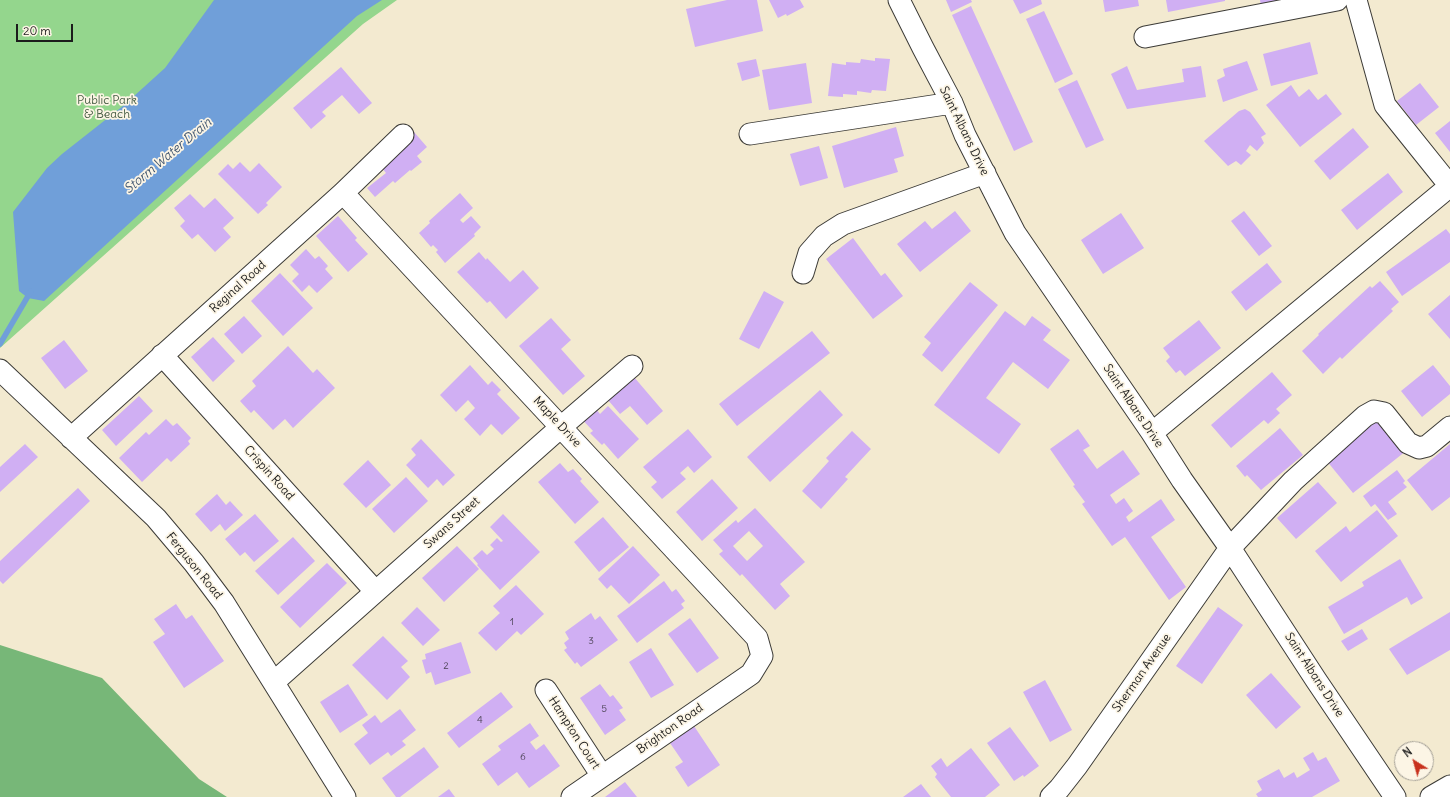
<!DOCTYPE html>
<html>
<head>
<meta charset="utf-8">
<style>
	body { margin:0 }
	#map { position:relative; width:1450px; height:797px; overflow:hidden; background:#f3ead0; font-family:Delius,sans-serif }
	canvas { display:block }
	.north { position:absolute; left:1394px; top:741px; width:40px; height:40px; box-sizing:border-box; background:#fcf5e5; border:1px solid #a29e95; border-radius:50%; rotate:323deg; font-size:11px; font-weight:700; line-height:16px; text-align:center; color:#1c1c1c }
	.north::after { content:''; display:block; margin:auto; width:14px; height:18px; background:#c8321e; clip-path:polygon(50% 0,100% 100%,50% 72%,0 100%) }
	.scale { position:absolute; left:16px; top:24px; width:57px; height:18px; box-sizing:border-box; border:2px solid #1c1c1c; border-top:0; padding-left:5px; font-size:12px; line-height:14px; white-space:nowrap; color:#1c1c1c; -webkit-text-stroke:3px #fcf5e5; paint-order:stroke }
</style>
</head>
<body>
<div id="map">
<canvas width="1450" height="797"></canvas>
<div class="north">N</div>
<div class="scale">20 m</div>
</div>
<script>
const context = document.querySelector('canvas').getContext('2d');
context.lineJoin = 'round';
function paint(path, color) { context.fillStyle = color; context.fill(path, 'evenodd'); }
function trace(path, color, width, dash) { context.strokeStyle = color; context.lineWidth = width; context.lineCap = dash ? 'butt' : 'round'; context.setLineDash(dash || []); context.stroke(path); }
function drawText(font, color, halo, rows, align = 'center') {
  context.font = font + ' Delius,sans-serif'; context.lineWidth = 3.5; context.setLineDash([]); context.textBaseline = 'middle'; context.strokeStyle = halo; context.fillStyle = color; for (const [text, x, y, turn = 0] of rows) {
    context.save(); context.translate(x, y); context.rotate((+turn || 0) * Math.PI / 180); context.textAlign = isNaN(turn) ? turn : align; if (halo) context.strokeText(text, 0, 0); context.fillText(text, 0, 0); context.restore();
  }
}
paint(new Path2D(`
	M 0,0 L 397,0 L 363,24 L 0,348 Z`), '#94d68d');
paint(new Path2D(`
	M 0,645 L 102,678 L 199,779 L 227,797 L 0,797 Z`), '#77b778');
paint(new Path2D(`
	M 214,0 L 382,0 L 357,16 L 44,301 L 28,298 L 19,291 L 13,212 L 47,168 L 62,154 L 123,106 L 165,68 Z`), '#709fd9');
trace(new Path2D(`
	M 0,344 L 31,291`), '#709fd9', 5.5);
paint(new Path2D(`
	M 727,0 L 757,0 L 763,31 L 695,47 L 686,9 Z
	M 769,0 L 800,0 L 804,7 L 787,16 L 786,14 L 778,18 Z
	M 946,0 L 971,0 L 972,2 L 951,12 Z
	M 1013,0 L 1041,0 L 1042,4 L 1020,14 Z
	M 1103,0 L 1138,0 L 1139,6 L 1105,12 Z
	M 1166,0 L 1225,0 L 1225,1 L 1168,12 Z
	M 1260,0 L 1289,0 L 1261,6 Z
	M 971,6 L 1033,142 L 1014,151 L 952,15 Z
	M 1044,11 L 1073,74 L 1055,83 L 1026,19 Z
	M 1310,42 L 1318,74 L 1271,86 L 1263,54 Z
	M 875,58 L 890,59 L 886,91 L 872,90 L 871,93 L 857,91 L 857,95 L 843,94 L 843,97 L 828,96 L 832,63 L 846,65 L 846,62 L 860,63 L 861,59 L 875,61 Z
	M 756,59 L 760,76 L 742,81 L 737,63 Z
	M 1247,61 L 1258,90 L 1223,102 L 1217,80 L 1225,76 L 1223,69 Z
	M 806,63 L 812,103 L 769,110 L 762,70 Z
	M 1127,66 L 1137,90 L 1184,82 L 1182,69 L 1201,66 L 1206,97 L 1127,109 L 1111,74 Z
	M 341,67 L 372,103 L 359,114 L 342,95 L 322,112 L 326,116 L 311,129 L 293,108 Z
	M 1077,80 L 1104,140 L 1086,148 L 1058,89 Z
	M 1420,83 L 1439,107 L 1416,125 L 1397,101 Z
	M 1291,85 L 1299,97 L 1309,89 L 1318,100 L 1326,94 L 1342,114 L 1300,147 L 1266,105 Z
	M 1245,109 L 1250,112 L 1266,134 L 1261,137 L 1264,143 L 1257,151 L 1250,145 L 1246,151 L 1251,155 L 1241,165 L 1236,161 L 1228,166 L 1204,141 L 1239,111 Z
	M 1450,121 L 1450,152 L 1435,133 Z
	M 896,127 L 904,156 L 894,159 L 898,172 L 844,188 L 832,146 Z
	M 1353,128 L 1369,147 L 1330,180 L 1314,161 Z
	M 414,132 L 427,147 L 417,156 L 422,162 L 411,171 L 410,170 L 395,183 L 393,181 L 375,197 L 367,188 L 386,173 L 378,163 Z
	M 819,146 L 828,178 L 800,186 L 790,154 Z
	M 240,162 L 250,172 L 259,163 L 282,187 L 266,203 L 268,205 L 258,214 L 218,174 L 228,164 L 233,169 Z
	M 1388,173 L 1403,192 L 1357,230 L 1341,210 Z
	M 460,193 L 473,208 L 460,220 L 463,223 L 471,216 L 481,227 L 474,234 L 475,236 L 445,263 L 436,252 L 438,250 L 433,245 L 431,247 L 419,233 L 430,223 L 429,221 Z
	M 190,194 L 204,208 L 215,198 L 234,218 L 223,228 L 231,237 L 215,252 L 198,234 L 192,239 L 180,226 L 185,221 L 174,208 Z
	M 955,211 L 971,231 L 920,272 L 897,244 L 925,221 L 932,229 Z
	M 1244,211 L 1272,246 L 1259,256 L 1231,221 Z
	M 1121,213 L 1144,248 L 1103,274 L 1081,240 Z
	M 338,216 L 357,238 L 355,240 L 368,254 L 348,272 L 316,236 Z
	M 1446,229 L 1450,234 L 1450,262 L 1402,296 L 1386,272 Z
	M 853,238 L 881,276 L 885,273 L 903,296 L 873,319 L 826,259 Z
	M 306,249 L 315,259 L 319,256 L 328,266 L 325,269 L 333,278 L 317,293 L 309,285 L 302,292 L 292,281 L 299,274 L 290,265 Z
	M 479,252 L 486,260 L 487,258 L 510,282 L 523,270 L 539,288 L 506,319 L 490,301 L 487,303 L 457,272 Z
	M 1267,263 L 1282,282 L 1246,311 L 1231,292 Z
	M 280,273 L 313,308 L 283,336 L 251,301 Z
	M 1380,281 L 1399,302 L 1391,309 L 1393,311 L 1342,359 L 1340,357 L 1323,374 L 1302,351 L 1319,335 L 1318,334 L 1370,286 L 1372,288 Z
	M 970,282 L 998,305 L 942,372 L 922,355 L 931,343 L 924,337 Z
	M 764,291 L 784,302 L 759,349 L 739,339 Z
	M 1450,295 L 1450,339 L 1428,314 Z
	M 1005,311 L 1025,326 L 1032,316 L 1051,330 L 1043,340 L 1070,360 L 1048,389 L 1013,362 L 986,398 L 1021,424 L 999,454 L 934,405 Z
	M 244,316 L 262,336 L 242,354 L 224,334 Z
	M 551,318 L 571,340 L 561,349 L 585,376 L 563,395 L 519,346 Z
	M 1199,320 L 1221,348 L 1185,376 L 1180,370 L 1176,373 L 1166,361 L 1170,357 L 1163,348 Z
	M 812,331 L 830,353 L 737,426 L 719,404 Z
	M 213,337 L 235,361 L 213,382 L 191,357 Z
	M 64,340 L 88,371 L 65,389 L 41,358 Z
	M 288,346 L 313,373 L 317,369 L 335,388 L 293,428 L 285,419 L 273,430 L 254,410 L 251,413 L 240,401 L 256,386 L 252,381 Z
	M 470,365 L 488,385 L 492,381 L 501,390 L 497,394 L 520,418 L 502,435 L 491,424 L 480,436 L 464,419 L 475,408 L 468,400 L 456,412 L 440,395 Z
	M 1433,365 L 1450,386 L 1450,394 L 1422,417 L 1401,391 Z
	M 1272,372 L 1292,395 L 1276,409 L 1280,413 L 1268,424 L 1264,420 L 1231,448 L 1211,425 Z
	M 634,377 L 663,411 L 647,425 L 630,406 L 620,414 L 608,400 Z
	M 820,390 L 843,415 L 770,482 L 747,457 Z
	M 139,396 L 153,411 L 116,446 L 102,430 Z
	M 592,404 L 600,414 L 608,406 L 639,439 L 618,459 L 604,443 L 602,445 L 590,433 L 593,431 L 579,416 Z
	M 1379,417 L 1406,451 L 1353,493 L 1326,460 Z
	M 166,419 L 173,426 L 177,423 L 191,438 L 188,441 L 190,444 L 171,462 L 167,458 L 142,482 L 119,458 L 146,432 L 149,435 Z
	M 1280,428 L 1303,455 L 1261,490 L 1247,475 L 1245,477 L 1236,466 Z
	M 688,429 L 712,457 L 694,473 L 688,466 L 680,473 L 686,479 L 662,499 L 651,487 L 657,482 L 643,467 Z
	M 1078,429 L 1090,446 L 1083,450 L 1097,469 L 1123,450 L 1140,474 L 1110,495 L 1116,504 L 1124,498 L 1133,511 L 1126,517 L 1129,522 L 1161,499 L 1175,520 L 1151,537 L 1186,587 L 1169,600 L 1125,537 L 1112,546 L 1082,504 L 1085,502 L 1073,486 L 1075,485 L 1050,449 Z
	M 852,431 L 871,449 L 845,477 L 848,479 L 821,509 L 802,491 L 829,461 L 826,458 Z
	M 421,439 L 455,475 L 443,486 L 437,479 L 428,488 L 406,465 L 416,455 L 411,449 Z
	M 25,444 L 38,457 L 0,492 L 0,467 Z
	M 1450,444 L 1450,497 L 1432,511 L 1407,480 Z
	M 368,460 L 391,485 L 366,508 L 343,484 Z
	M 560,463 L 568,472 L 573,469 L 582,479 L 580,481 L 599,502 L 575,524 L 538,482 Z
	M 1397,470 L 1405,481 L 1403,483 L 1407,487 L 1388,502 L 1397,514 L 1388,520 L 1375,504 L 1371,507 L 1363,496 Z
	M 406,477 L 428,501 L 394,533 L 372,509 Z
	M 712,479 L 738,508 L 702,541 L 676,512 Z
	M 1318,482 L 1337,503 L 1296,539 L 1277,518 Z
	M 78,488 L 90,501 L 3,584 L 0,581 L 0,561 Z
	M 217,494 L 226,505 L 230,501 L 243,515 L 225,531 L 220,524 L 211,532 L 195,514 Z
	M 755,508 L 805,562 L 780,584 L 790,596 L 775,610 L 742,574 L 740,576 L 719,554 L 723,551 L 713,540 L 736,520 L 738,523 ZM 749,531 L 763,546 L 747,561 L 733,546 Z
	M 1377,510 L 1398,536 L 1341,582 L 1315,551 L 1346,526 L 1350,532 Z
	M 255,514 L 279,541 L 254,562 L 245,552 L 240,556 L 225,539 Z
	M 503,514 L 540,552 L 500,590 L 477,565 L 478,564 L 473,558 L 482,550 L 487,555 L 494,549 L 490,545 L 497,538 L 501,542 L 503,541 L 490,527 Z
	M 603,517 L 629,547 L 599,572 L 574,542 Z
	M 293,537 L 315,561 L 278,595 L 255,571 Z
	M 457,546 L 479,569 L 444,602 L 422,578 Z
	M 633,546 L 660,575 L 629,604 L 611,585 L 607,589 L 598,579 Z
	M 1400,559 L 1423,598 L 1411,605 L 1407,597 L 1344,634 L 1328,607 L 1364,586 L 1362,582 Z
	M 327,563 L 347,583 L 300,628 L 280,607 Z
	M 664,581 L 672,592 L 676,589 L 685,601 L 681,604 L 684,608 L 637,643 L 617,616 Z
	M 516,585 L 544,614 L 521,635 L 517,631 L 496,651 L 478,633 L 500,613 L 493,606 Z
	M 176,604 L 186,619 L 192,615 L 224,661 L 184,688 L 153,642 L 165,634 L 154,619 Z
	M 417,607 L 440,630 L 423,646 L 401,623 Z
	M 1218,607 L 1243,625 L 1202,684 L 1176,666 Z
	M 1450,612 L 1450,650 L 1407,675 L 1389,649 Z
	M 591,613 L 595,620 L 600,616 L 618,640 L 581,667 L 577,662 L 575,664 L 564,650 L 567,648 L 564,643 L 569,639 L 565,632 Z
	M 690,618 L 719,658 L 697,673 L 668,634 Z
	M 1362,629 L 1368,639 L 1348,651 L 1341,641 Z
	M 383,636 L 408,661 L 401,667 L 410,677 L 387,700 L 352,665 Z
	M 461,642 L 471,673 L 435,685 L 431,672 L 426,674 L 422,660 L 426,659 L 425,654 Z
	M 651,648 L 674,685 L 651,698 L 629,662 Z
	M 1271,673 L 1301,707 L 1276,729 L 1246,695 Z
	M 1045,680 L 1072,730 L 1050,742 L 1023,692 Z
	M 348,684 L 368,715 L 340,733 L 320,702 Z
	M 600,684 L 610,697 L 613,695 L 623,708 L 619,710 L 626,720 L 605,735 L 580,698 Z
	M 501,692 L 513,707 L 459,748 L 447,733 Z
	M 400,709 L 416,730 L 402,741 L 406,745 L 391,756 L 388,752 L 370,765 L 354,744 L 368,733 L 362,725 L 375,715 L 381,723 Z
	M 530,723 L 539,736 L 530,742 L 536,750 L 544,744 L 560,766 L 529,788 L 517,772 L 498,786 L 482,764 L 501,750 L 498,746 Z
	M 694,726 L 720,765 L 688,787 L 675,767 L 683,762 L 670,743 Z
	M 1010,727 L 1039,766 L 1024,777 L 1023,775 L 1014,781 L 987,743 Z
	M 424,747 L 439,767 L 400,797 L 396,797 L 382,778 Z
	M 971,748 L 1000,785 L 985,797 L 951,797 L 935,777 L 937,774 L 931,766 L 941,758 L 947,767 Z
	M 1313,752 L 1318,761 L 1326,757 L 1340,781 L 1312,797 L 1258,797 L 1256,794 L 1262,790 L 1257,781 L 1279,769 L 1284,778 L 1294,772 L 1297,778 L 1310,770 L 1303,758 Z
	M 625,782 L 637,797 L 605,797 Z
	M 921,784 L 931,797 L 903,797 Z
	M 449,789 L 455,797 L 438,797 Z`), '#d0aff3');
const minor = new Path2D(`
	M 899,0 L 923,48 L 952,103 L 965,135 L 1015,233 L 1152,433 L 1182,480 L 1230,548 L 1316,680 L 1395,797
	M 1356,0 L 1385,105 L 1450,186
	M 1145,37 L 1337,0
	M 750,134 L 952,103
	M 343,193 L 757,638 L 762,656 L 751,674 L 572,797
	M 803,273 L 809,253 L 824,236 L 843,224 L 985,173
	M 162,355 L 375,591
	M 0,370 L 156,518 L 194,563 L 224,603 L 345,797
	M 1152,433 L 1450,186
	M 71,438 L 343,193 L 403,135
	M 274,682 L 561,427 L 632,366
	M 546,690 L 602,776
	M 1051,797 L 1059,789 L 1077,766 L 1230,548 L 1293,481 L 1365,416 L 1374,411 L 1384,413 L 1408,443 L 1419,448 L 1427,446 L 1450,427
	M 1431,797 L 1450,786`);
trace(minor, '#3c3b37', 23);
trace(minor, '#fff', 21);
drawText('10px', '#494152', null, [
	["1",512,622],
	["3",591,641],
	["2",446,666],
	["5",604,709],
	["4",480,720],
	["6",523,757]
]);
drawText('12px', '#465d44', '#fcf5e5', [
	["Public Park",107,101],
	["& Beach",107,115]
]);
drawText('12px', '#1c1c1c', '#fcf5e5', [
	["Saint Albans Drive",964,131,64],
	["Reginal Road",238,287,-42],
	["Saint Albans Drive",1133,406,56],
	["Maple Drive",557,422,47],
	["Crispin Road",269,473,48],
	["Swans Street",452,523,-42],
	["Ferguson Road",194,566,51],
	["Sherman Avenue",1142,673,-55],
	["Saint Albans Drive",1314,675,57],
	["Brighton Road",670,729,-35],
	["Hampton Court",574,733,57]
]);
drawText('italic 13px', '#425771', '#fcf5e5', [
	["Storm Water Drain",168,156,-40]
]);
</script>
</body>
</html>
